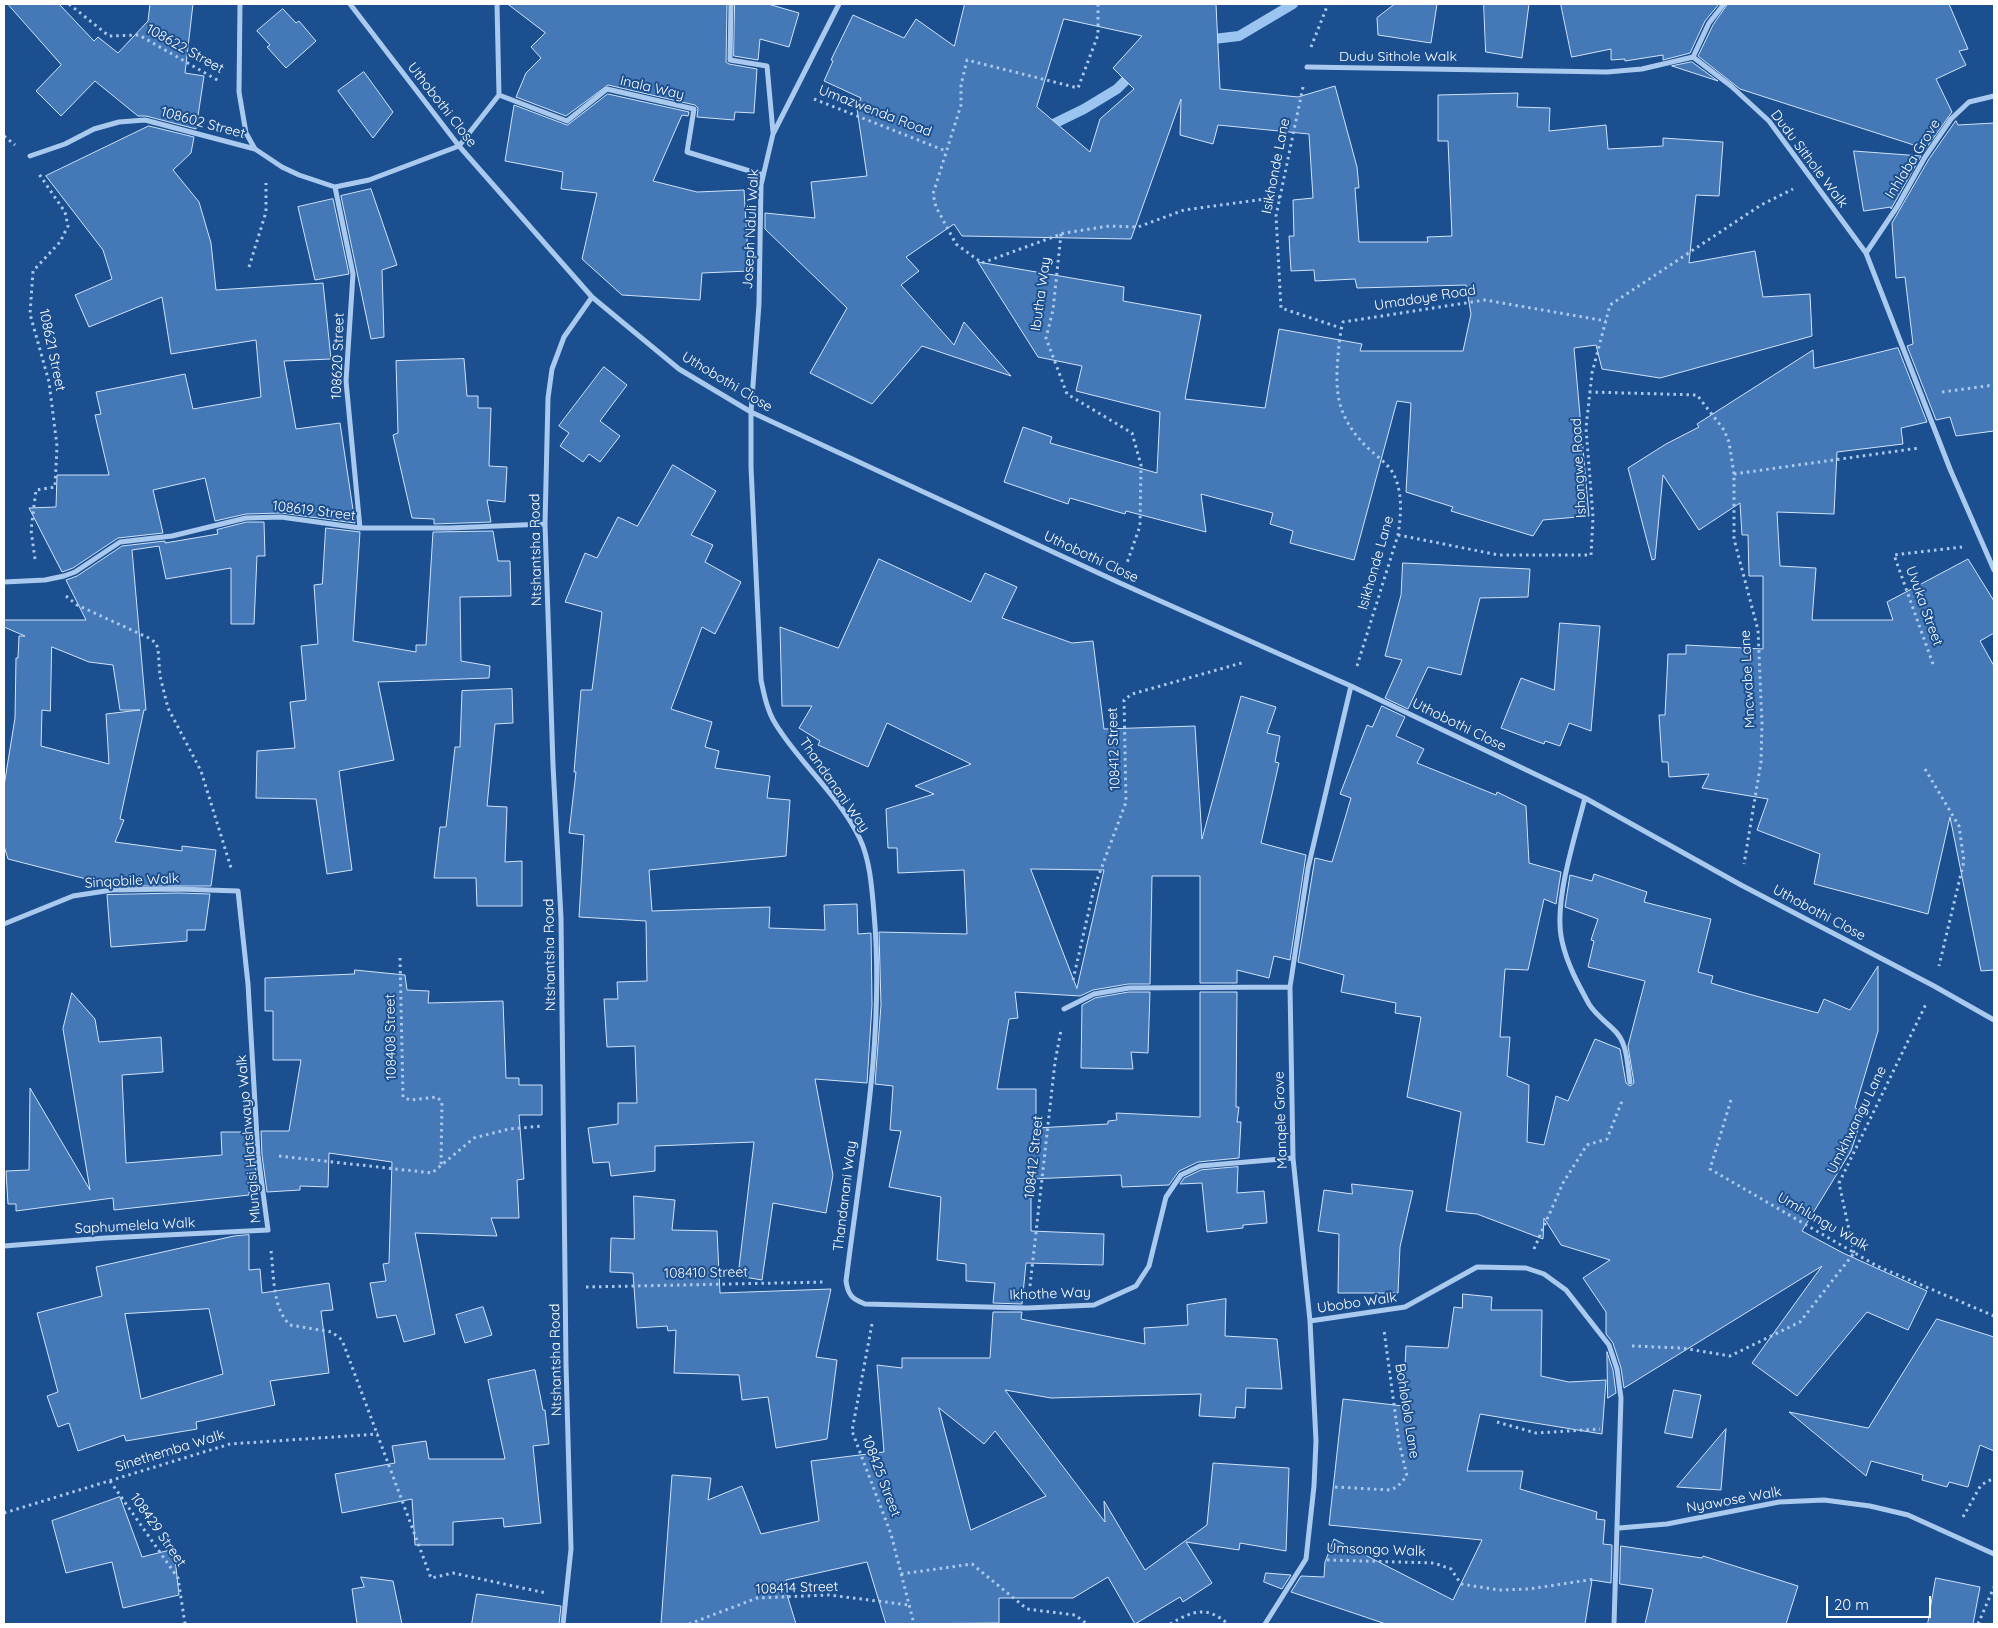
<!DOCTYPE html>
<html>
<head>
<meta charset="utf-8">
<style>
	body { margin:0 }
	#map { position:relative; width:1998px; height:1628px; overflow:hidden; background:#1b4f8f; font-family:Quicksand,sans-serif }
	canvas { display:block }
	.frame { position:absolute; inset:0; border:5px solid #fff; pointer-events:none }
	.scale { position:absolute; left:1826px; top:1596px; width:105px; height:22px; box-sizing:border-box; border:2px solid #fff; border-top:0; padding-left:6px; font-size:15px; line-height:18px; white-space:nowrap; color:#fff; -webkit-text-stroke:4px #1b4f8f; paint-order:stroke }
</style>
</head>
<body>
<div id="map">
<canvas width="1998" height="1628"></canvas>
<div class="frame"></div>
<div class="scale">20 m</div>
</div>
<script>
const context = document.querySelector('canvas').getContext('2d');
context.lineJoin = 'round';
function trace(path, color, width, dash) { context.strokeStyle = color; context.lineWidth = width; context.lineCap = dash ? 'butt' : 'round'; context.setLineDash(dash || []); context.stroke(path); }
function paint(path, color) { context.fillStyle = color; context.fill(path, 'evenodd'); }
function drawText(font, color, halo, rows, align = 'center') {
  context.font = font + ' Quicksand,sans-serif'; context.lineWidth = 4; context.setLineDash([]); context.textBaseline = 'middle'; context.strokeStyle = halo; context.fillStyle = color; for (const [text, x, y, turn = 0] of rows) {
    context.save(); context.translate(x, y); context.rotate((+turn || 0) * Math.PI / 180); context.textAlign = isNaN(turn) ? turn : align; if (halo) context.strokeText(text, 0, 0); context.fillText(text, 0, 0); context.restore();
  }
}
trace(new Path2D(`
	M 1205,40 L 1239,36 L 1293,4
	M 1043,129 L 1084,109 L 1117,89 L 1134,72`), '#9cc4f0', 10);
const building = new Path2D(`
	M 8,4 L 59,4 L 94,41 L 98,37 L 118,53 L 148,21 L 150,4 L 193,4 L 185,73 L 204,76 L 196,129 L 146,116 L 138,116 L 95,81 L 61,116 L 36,91 L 61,65 Z
	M 508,4 L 727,4 L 726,62 L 729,64 L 757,69 L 754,113 L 735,112 L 734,120 L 697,117 L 698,108 L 695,105 L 608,85 L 566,116 L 516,97 L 526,73 L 541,58 L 531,47 L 545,33 Z
	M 735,4 L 768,4 L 799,13 L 789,47 L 760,39 L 758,60 L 734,56 Z
	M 965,4 L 1216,4 L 1220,89 L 1298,97 L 1335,86 L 1357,167 L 1359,188 L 1355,188 L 1359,242 L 1428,242 L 1427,237 L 1452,236 L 1448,141 L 1438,141 L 1438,95 L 1518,93 L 1517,107 L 1550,108 L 1549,131 L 1606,125 L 1608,149 L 1663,146 L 1663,138 L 1723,142 L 1719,196 L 1696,195 L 1689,263 L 1755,251 L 1763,297 L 1810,294 L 1812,336 L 1660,378 L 1602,369 L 1596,345 L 1574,348 L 1589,516 L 1543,520 L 1533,536 L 1451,511 L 1453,507 L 1406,492 L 1411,403 L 1397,401 L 1354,560 L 1290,543 L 1293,531 L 1270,524 L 1273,513 L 1201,494 L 1206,532 L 1126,511 L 1125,514 L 1070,498 L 1068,504 L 1004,482 L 1023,427 L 1052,437 L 1050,443 L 1157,473 L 1160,412 L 1076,391 L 1082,366 L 1038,357 L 978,262 L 1124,287 L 1123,301 L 1201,315 L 1185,399 L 1265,408 L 1279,329 L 1362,344 L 1360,351 L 1463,351 L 1471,314 L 1466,285 L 1357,288 L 1355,279 L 1315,281 L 1314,270 L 1291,271 L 1289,236 L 1294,236 L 1293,200 L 1313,198 L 1309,134 L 1218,125 L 1213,144 L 1180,135 L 1181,99 L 1131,239 L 962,236 L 954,224 L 906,257 L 919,271 L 901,285 L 954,345 L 964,322 L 1011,376 L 922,346 L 872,404 L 810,373 L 847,308 L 765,229 L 765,213 L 815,218 L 811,182 L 867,176 L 857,109 L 861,98 L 824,81 L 833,61 L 831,60 L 853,15 L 904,38 L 916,19 L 954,46 ZM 1064,19 L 1142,36 L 1113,68 L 1134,89 L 1100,119 L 1090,152 L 1037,107 Z
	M 1395,4 L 1437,4 L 1431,43 L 1378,35 L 1377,18 Z
	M 1484,4 L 1529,4 L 1522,58 L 1486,52 Z
	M 1561,4 L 1719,4 L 1705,21 L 1690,53 L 1663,60 L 1663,55 L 1625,61 L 1625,59 L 1611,60 L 1611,49 L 1572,57 Z
	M 1728,4 L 1949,4 L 1968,49 L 1959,51 L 1966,65 L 1936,79 L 1952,112 L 1922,154 L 1923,148 L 1740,89 L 1698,56 L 1713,25 Z
	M 283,9 L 296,23 L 299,21 L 316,41 L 286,68 L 267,47 L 270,45 L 257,31 Z
	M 1692,62 L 1718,81 L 1672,66 Z
	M 364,72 L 393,112 L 373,138 L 338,91 Z
	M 608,94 L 689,112 L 688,116 L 682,115 L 653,181 L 697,192 L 744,190 L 749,271 L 702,273 L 700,300 L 622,295 L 582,259 L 597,193 L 561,189 L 563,172 L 505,161 L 514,105 L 567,125 Z
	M 1956,121 L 1958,125 L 1994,123 L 1994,431 L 1956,436 L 1950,417 L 1936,420 L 1907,346 L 1913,344 L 1905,277 L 1896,278 L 1892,223 L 1929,159 Z
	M 149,126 L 194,137 L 191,153 L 173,170 L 199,202 L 211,243 L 216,290 L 323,283 L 331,359 L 284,361 L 296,429 L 340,423 L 355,523 L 281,513 L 246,514 L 215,521 L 205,478 L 153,490 L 163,533 L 118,538 L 73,568 L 62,572 L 29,508 L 56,507 L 57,475 L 109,475 L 95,415 L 101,414 L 96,392 L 185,374 L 193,409 L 261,397 L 256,340 L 171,354 L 162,297 L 89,327 L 75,295 L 112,279 L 103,250 L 46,176 Z
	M 1854,151 L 1921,156 L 1891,209 L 1891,207 L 1864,211 Z
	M 371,189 L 397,265 L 382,270 L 384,337 L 371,339 L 341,196 Z
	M 333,199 L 349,274 L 315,280 L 298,207 Z
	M 1898,348 L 1927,422 L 1901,428 L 1903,444 L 1837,452 L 1834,514 L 1777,512 L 1780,566 L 1816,568 L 1812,620 L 1893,620 L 1887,602 L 1968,559 L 1994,601 L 1994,633 L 1980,641 L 1994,666 L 1994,970 L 1981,971 L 1950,817 L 1928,914 L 1814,884 L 1820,854 L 1757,830 L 1768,799 L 1702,788 L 1709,774 L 1669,777 L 1668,762 L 1662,762 L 1659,715 L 1665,715 L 1668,654 L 1686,654 L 1686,645 L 1763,649 L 1763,576 L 1749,576 L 1748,535 L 1742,535 L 1740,503 L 1699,530 L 1663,475 L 1655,559 L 1652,560 L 1628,468 L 1666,444 L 1699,427 L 1697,424 L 1813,350 L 1814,368 Z
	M 464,359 L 467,396 L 478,396 L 478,408 L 491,408 L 489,466 L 507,467 L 505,502 L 487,500 L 491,522 L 434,524 L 434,519 L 412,518 L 393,435 L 398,433 L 396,361 Z
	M 604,367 L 627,385 L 600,421 L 620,436 L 600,462 L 589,454 L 583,462 L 560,446 L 569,433 L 559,426 Z
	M 673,465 L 716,491 L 691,535 L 713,545 L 705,562 L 741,582 L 715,634 L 702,627 L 671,709 L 712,722 L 705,747 L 719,751 L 715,768 L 770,776 L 767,798 L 790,800 L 786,856 L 649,870 L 652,911 L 770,907 L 769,928 L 825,930 L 824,905 L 857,904 L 858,934 L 871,933 L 872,1005 L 867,1083 L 815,1079 L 833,1175 L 826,1213 L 773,1203 L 762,1280 L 738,1276 L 754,1142 L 655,1146 L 655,1171 L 611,1176 L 609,1162 L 593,1163 L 588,1128 L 618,1124 L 618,1103 L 637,1103 L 635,1046 L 607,1047 L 604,999 L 618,999 L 617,982 L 647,981 L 646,921 L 579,917 L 584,835 L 569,833 L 576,772 L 574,772 L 581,690 L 592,690 L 602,612 L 565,602 L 585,553 L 597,558 L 618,517 L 637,526 Z
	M 247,522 L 264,522 L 265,556 L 257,556 L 254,624 L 231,624 L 231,568 L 166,579 L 159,546 L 132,550 L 146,710 L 144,710 L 120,819 L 124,820 L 115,842 L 182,851 L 182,846 L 216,850 L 211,886 L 107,886 L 106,884 L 8,859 L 4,846 L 4,786 L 15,718 L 16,658 L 18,658 L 19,636 L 25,636 L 4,627 L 4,620 L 86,620 L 66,580 L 77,576 L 122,546 L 165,541 L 165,543 L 218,534 L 217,530 ZM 52,647 L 89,662 L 113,665 L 120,710 L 140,710 L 106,714 L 109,764 L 41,746 L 42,710 L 50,711 Z
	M 326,528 L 360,532 L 353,641 L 416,652 L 416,645 L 426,645 L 433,532 L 493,531 L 498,561 L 510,561 L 511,596 L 460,597 L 461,661 L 490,666 L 489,678 L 378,682 L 394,760 L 339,771 L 352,870 L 327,874 L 316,799 L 256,798 L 257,751 L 295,748 L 290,702 L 306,700 L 301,646 L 318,644 L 314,585 L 322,584 Z
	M 879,559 L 971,602 L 985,573 L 1017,587 L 1002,618 L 1072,643 L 1093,641 L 1104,729 L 1195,726 L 1202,839 L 1241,696 L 1276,707 L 1267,733 L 1280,736 L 1275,762 L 1279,763 L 1261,843 L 1306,855 L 1290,960 L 1274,956 L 1269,978 L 1237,970 L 1237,983 L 1200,983 L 1200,876 L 1152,876 L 1150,984 L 1128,984 L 1093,990 L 1080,996 L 1015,992 L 1018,1018 L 1009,1019 L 997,1089 L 1036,1089 L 1036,1128 L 1108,1124 L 1108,1121 L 1117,1120 L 1116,1113 L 1200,1117 L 1200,992 L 1237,992 L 1236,1107 L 1239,1107 L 1237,1122 L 1241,1122 L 1239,1158 L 1198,1162 L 1179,1171 L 1169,1185 L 1122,1187 L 1121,1175 L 1031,1179 L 1031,1231 L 1104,1234 L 1103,1265 L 1026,1263 L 1022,1304 L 993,1303 L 995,1283 L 966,1281 L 966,1264 L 937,1260 L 941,1197 L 889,1187 L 901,1131 L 890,1130 L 893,1086 L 875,1084 L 881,1005 L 879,932 L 967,934 L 964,870 L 898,873 L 897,848 L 888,848 L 886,809 L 934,794 L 915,786 L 971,764 L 887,723 L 868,767 L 818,745 L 820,741 L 799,728 L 812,706 L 782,706 L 780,627 L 838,648 ZM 1031,869 L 1104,870 L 1077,988 Z
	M 1403,563 L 1530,569 L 1528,597 L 1480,598 L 1461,675 L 1428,667 L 1408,709 L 1385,698 L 1402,660 L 1385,656 L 1401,595 Z
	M 1560,623 L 1600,626 L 1591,731 L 1569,723 L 1560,746 L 1545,741 L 1544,744 L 1501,728 L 1521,678 L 1554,690 Z
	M 512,689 L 513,723 L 495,724 L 487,806 L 507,807 L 505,862 L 522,861 L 522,906 L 477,906 L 476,878 L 434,878 L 440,827 L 446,827 L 455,747 L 460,747 L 462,691 Z
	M 1382,706 L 1405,717 L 1396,736 L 1424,749 L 1417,763 L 1496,795 L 1497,792 L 1526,806 L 1529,863 L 1561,872 L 1556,904 L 1544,899 L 1528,970 L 1505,969 L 1500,1037 L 1510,1037 L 1507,1076 L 1529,1085 L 1527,1142 L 1544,1145 L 1556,1096 L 1568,1101 L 1595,1039 L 1620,1049 L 1626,1083 L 1630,1086 L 1634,1083 L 1628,1046 L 1645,981 L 1588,967 L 1594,941 L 1591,940 L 1598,919 L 1565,907 L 1570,875 L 1592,881 L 1594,874 L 1647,892 L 1644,902 L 1711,919 L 1698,972 L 1713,976 L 1711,983 L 1745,993 L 1818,1013 L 1824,999 L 1850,1010 L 1878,966 L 1878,1031 L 1855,1108 L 1864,1111 L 1851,1151 L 1802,1231 L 1843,1253 L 1927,1291 L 1908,1330 L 1867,1312 L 1797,1396 L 1752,1363 L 1822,1266 L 1624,1388 L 1621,1368 L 1613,1343 L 1606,1334 L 1606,1312 L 1583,1278 L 1610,1260 L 1561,1245 L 1544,1218 L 1543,1239 L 1477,1214 L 1446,1211 L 1461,1112 L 1407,1097 L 1421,1017 L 1395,1013 L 1396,1003 L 1341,992 L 1344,975 L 1298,962 L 1315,858 L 1332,862 L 1351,798 L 1340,794 L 1367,725 L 1372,727 Z
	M 178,893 L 210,894 L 205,930 L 187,930 L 187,941 L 111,947 L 107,895 Z
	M 355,970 L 405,975 L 407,990 L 429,991 L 428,1003 L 503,1001 L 506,1078 L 519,1078 L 519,1085 L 542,1085 L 542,1115 L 519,1115 L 524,1179 L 517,1180 L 519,1218 L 491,1218 L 497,1236 L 415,1233 L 435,1334 L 404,1342 L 396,1315 L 377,1318 L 370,1283 L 386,1281 L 383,1264 L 389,1263 L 392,1162 L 329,1153 L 328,1187 L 300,1186 L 300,1190 L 267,1192 L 262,1155 L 261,1131 L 289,1131 L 301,1060 L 273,1060 L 273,1011 L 265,1011 L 265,978 L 354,974 Z
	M 1129,992 L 1150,992 L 1148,1053 L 1131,1052 L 1133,1069 L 1081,1068 L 1082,1005 L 1095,998 Z
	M 72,993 L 95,1019 L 99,1042 L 161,1037 L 163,1072 L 122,1075 L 126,1163 L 222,1155 L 221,1132 L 252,1132 L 258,1192 L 249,1192 L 249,1195 L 114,1210 L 113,1198 L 16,1211 L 16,1204 L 8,1204 L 6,1171 L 29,1170 L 30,1088 L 90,1190 L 63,1029 Z
	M 1238,1167 L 1237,1193 L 1264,1191 L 1267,1223 L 1243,1225 L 1243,1228 L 1207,1232 L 1202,1183 L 1180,1184 L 1184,1178 L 1201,1170 Z
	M 1352,1184 L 1413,1191 L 1400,1247 L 1398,1293 L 1338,1293 L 1339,1234 L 1318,1231 L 1324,1190 L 1352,1194 Z
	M 634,1196 L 675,1200 L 672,1230 L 717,1231 L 720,1293 L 831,1289 L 816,1357 L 837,1360 L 827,1439 L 776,1448 L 768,1397 L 742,1400 L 739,1375 L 674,1373 L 676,1330 L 668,1331 L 667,1326 L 637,1328 L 633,1273 L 610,1272 L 611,1238 L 634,1239 Z
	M 249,1235 L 249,1270 L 260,1269 L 262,1293 L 329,1283 L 333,1310 L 321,1311 L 329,1373 L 270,1381 L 275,1405 L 196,1422 L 197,1429 L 126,1441 L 124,1435 L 78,1451 L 69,1423 L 58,1427 L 47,1396 L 58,1392 L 37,1313 L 102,1296 L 96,1267 L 234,1236 ZM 209,1309 L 223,1374 L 141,1399 L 125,1314 Z
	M 1463,1294 L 1492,1297 L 1491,1310 L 1542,1310 L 1541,1376 L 1569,1382 L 1606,1380 L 1602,1434 L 1480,1414 L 1467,1471 L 1523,1471 L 1520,1489 L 1597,1512 L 1596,1519 L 1605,1520 L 1603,1544 L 1612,1545 L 1611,1583 L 1592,1580 L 1585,1624 L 1386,1624 L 1291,1592 L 1301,1576 L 1324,1577 L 1325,1562 L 1334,1539 L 1453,1600 L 1482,1540 L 1329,1525 L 1343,1399 L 1403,1406 L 1406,1346 L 1448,1348 L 1454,1307 L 1462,1308 Z
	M 1226,1299 L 1225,1336 L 1277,1339 L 1282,1389 L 1246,1388 L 1245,1408 L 1236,1407 L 1235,1418 L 1199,1416 L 1201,1394 L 1051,1398 L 1005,1390 L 1105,1522 L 1104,1501 L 1145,1570 L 1207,1525 L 1213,1463 L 1289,1468 L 1286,1551 L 1240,1543 L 1239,1550 L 1186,1542 L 1212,1583 L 1183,1602 L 1180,1597 L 1135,1624 L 1108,1577 L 1073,1598 L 999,1598 L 999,1623 L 886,1624 L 867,1562 L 786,1580 L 788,1587 L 785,1588 L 796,1624 L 661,1624 L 672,1475 L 711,1478 L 708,1500 L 742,1486 L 761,1534 L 819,1521 L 811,1461 L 884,1452 L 877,1365 L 902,1368 L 902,1358 L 990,1358 L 993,1312 L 1022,1312 L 1021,1319 L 1145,1344 L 1144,1328 L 1188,1325 L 1187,1305 ZM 939,1408 L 984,1444 L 995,1431 L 1046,1496 L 971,1530 Z
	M 483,1307 L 492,1335 L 465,1343 L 456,1315 Z
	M 1937,1319 L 1994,1337 L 1994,1451 L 1980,1445 L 1968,1487 L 1949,1482 L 1947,1487 L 1922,1480 L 1923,1475 L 1871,1461 L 1866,1476 L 1789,1412 L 1868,1428 Z
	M 1607,1352 L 1613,1370 L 1616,1393 L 1608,1398 Z
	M 535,1370 L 543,1410 L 545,1410 L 549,1444 L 533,1446 L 541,1523 L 504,1527 L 503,1518 L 453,1522 L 453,1545 L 415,1545 L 412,1499 L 342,1513 L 335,1474 L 395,1463 L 392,1446 L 426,1441 L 429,1459 L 505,1459 L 488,1380 Z
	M 1674,1390 L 1701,1395 L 1692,1438 L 1665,1433 Z
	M 1726,1429 L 1721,1490 L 1677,1487 Z
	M 120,1497 L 142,1557 L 174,1549 L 179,1595 L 123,1608 L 112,1562 L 66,1573 L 52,1521 Z
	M 1621,1546 L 1702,1558 L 1703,1556 L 1798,1586 L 1786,1624 L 1645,1624 L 1653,1589 L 1620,1584 Z
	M 1266,1573 L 1291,1575 L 1282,1589 L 1264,1582 Z
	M 361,1577 L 393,1581 L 402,1624 L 357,1624 L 352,1589 L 364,1587 Z
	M 1936,1578 L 1980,1587 L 1973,1624 L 1928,1624 Z
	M 477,1594 L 561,1606 L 559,1624 L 472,1624 Z`);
paint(building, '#4478b7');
trace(building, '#cfe3fa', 1);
trace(new Path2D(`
	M 69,4 L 109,36 L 139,35 L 219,81
	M 1098,4 L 1098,35 L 1078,88 L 967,60 L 961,85 L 961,105 L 933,194 L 936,207 L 956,244 L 982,263 L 1064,233 L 1109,226 L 1138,227 L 1184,210 L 1280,197
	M 1311,47 L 1328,4
	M 1303,87 L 1276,216 L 1281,308 L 1341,328
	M 814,99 L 946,151
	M 4,136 L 15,145
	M 1061,234 L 1053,310 L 1046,338 L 1067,394 L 1132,433 L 1141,465 L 1140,526 L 1127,563
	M 249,267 L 266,212 L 266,183
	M 1589,392 L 1697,395 L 1724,430 L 1729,442 L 1734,474 L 1734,539 L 1758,630 L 1762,724 L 1761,762 L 1744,864
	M 1942,392 L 1994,385
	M 1734,474 L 1919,448
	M 1398,535 L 1499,555 L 1591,555 L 1593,517 L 1586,428 L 1592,373 L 1610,305 L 1761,205 L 1793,189
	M 35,559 L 31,530 L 36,490 L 55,487 L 57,446 L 49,382 L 30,314 L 33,271 L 60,242 L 68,226 L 65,212 L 39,174
	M 66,596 L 77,605 L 149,638 L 156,643 L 158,649 L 160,676 L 168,708 L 201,771 L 232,871
	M 1933,664 L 1894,555 L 1962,547
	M 1357,666 L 1398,535 C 1401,515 1403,494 1394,475 C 1388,462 1371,453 1362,442 C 1337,414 1335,392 1338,356 C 1339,345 1340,333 1343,322 L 1485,300 L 1606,321
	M 1925,769 L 1959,826 L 1964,861 L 1939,966
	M 400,958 L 403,1097 L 410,1100 L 437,1097 L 442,1102 L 441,1167
	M 1073,980 L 1094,888 L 1126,802 L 1124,700 L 1132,694 L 1245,662
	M 1731,1100 L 1710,1169 L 1877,1266 L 1994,1316
	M 279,1156 L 432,1173 L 474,1138 L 509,1129 L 543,1126
	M 1534,1249 L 1563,1183 L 1587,1145 L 1607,1139 L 1622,1101
	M 271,1251 C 274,1274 272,1308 290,1325 L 332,1332 L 342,1340 L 431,1578 L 453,1573 L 546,1593
	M 1854,1253 L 1839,1183 L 1926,1004
	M 1030,1286 L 1055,1062 L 1061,1030
	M 586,1287 L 825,1282
	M 872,1324 L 852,1431 L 891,1534 L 914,1624
	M 1632,1346 L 1682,1348 L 1730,1356 L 1800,1322 L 1854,1253
	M 1497,1422 L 1536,1433 L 1600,1429
	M 110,1481 L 178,1578 L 185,1624
	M 1335,1487 L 1390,1490 L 1397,1487 L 1407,1476 L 1399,1442 L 1384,1330
	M 4,1513 L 230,1444 L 378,1434
	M 1963,1517 L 1981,1485 L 1994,1478
	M 1327,1560 L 1434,1563 L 1451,1569 L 1461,1584 L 1499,1590 L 1529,1589 L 1595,1579
	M 901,1574 L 972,1564 L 1027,1609 L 1075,1615 L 1087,1624
	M 689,1624 L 757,1598 L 829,1595 L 909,1605
	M 1170,1624 C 1193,1611 1206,1605 1228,1624
	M 1978,1624 L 1994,1587`), '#a9c9ee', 3, [2.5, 4]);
trace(new Path2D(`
	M 240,4 L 239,92 L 246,133 L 255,149 L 282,167 L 299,175 L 335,187 L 369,180 L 459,146 L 499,95 L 497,4
	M 350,4 L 459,146 L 592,297 L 679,369 L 751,412 L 1120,583 L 1351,686 L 1585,798 L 1741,885 L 1934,986 L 1994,1020
	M 731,4 L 730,60 L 767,66 L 773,132
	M 839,4 L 773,134 L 761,185 L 759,304 L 751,412 L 751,467 L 761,680 C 764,694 767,710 775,723 C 799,763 839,795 860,839 C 870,860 872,889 874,913 C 885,1035 861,1160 846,1281 C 848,1295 852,1299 865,1304 L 1027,1308 L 1094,1305 L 1136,1286 L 1149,1266 L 1166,1197 L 1181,1175 L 1200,1166 L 1293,1158
	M 1693,57 L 1709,23 L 1724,4
	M 1307,67 L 1607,72 L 1642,69 L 1693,57 L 1731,86 L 1769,121 L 1866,253 L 1950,469 L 1994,570
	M 499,95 L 567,121 L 607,89 L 694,109 L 687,152 L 763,175
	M 30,156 L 65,144 L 94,129 L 119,122 L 145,120 L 255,149
	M 335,187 L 353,274 L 346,381 L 360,528
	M 1866,253 L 1897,207 L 1925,157 L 1951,119 L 1969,102 L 1994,96
	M 4,582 L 45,580 L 64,576 L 75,572 L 120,542 L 172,536 L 246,518 L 281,517 L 360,528 L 449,528 L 545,524
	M 1585,798 C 1575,837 1553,903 1562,941 C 1567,964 1578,984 1589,1004 C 1595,1014 1605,1021 1613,1029 C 1628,1042 1627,1064 1630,1082
	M 4,924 L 73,896 L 112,890 L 178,889 L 238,891 L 248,984 L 258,1155 L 268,1230 L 105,1238 L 4,1246
	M 1064,1009 L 1094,994 L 1129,988 L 1290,987
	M 1310,1321 L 1405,1307 L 1477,1267 L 1526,1268 L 1544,1274 L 1566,1290 L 1609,1345 L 1617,1369 L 1621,1398 L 1614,1624
	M 1619,1528 L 1667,1524 L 1779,1502 L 1824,1500 L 1870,1506 L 1908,1515 L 1994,1554
	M 563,1624 L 571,1549 L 566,1364 L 561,918 L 553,765 L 545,524 L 548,398 L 552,369 L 564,337 L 592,297
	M 1265,1624 L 1306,1559 L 1314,1486 L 1316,1441 L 1310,1321 L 1293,1158 L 1290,987 L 1308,868 L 1351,686`), '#a9c9ee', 5);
drawText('14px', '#fff', '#1b4f8f', [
	["108622 Street",185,49,29],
	["Dudu Sithole Walk",1398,57],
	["Inala Way",652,88,13],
	["Uthobothi Close",442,105,52],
	["Umazwenda Road",875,111,21],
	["108602 Street",203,123,15],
	["Dudu Sithole Walk",1809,159,53],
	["Inhlaba Grove",1913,159,-58],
	["Isikhonde Lane",1276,166,-79],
	["Joseph Nduli Walk",751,229,-87],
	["Ibutha Way",1041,294,-82],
	["Umadoye Road",1425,298,-9],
	["108621 Street",52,350,78],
	["108620 Street",338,356,-88],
	["Uthobothi Close",727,382,31],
	["Ishongwe Road",1579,468,-93],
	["108619 Street",314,511,7],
	["Ntshantsha Road",536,550,-91],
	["Uthobothi Close",1091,557,25],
	["Isikhonde Lane",1376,563,-74],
	["Uvuka Street",1924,606,70],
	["Mncwabe Lane",1748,679,-93],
	["Uthobothi Close",1459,725,26],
	["108412 Street",1114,749,-92],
	["Thandanani Way",834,785,55],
	["Sinqobile Walk",132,881,-3],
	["Uthobothi Close",1819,913,28],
	["Ntshantsha Road",550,955,-91],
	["108408 Street",391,1037,-91],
	["Manqele Grove",1281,1120,-92],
	["Umkhwangu Lane",1857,1120,-64],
	["Mlungisi Hlatshwayo Walk",249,1139,-95],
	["108412 Street",1034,1157,-84],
	["Thandanani Way",845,1196,-83],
	["Umhlungu Walk",1823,1222,30],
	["Saphumelela Walk",135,1226,-3],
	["108410 Street",706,1273,-1],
	["Ikhothe Way",1050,1294,-2],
	["Ubobo Walk",1357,1303,-8],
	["Ntshantsha Road",556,1360,-91],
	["Bohlololo Lane",1407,1411,81],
	["Sinethemba Walk",170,1451,-17],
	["108425 Street",881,1476,69],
	["Nyawose Walk",1734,1500,-10],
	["108429 Street",158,1530,55],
	["Umsongo Walk",1376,1550,2],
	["108414 Street",797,1588,-2]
]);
</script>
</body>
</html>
